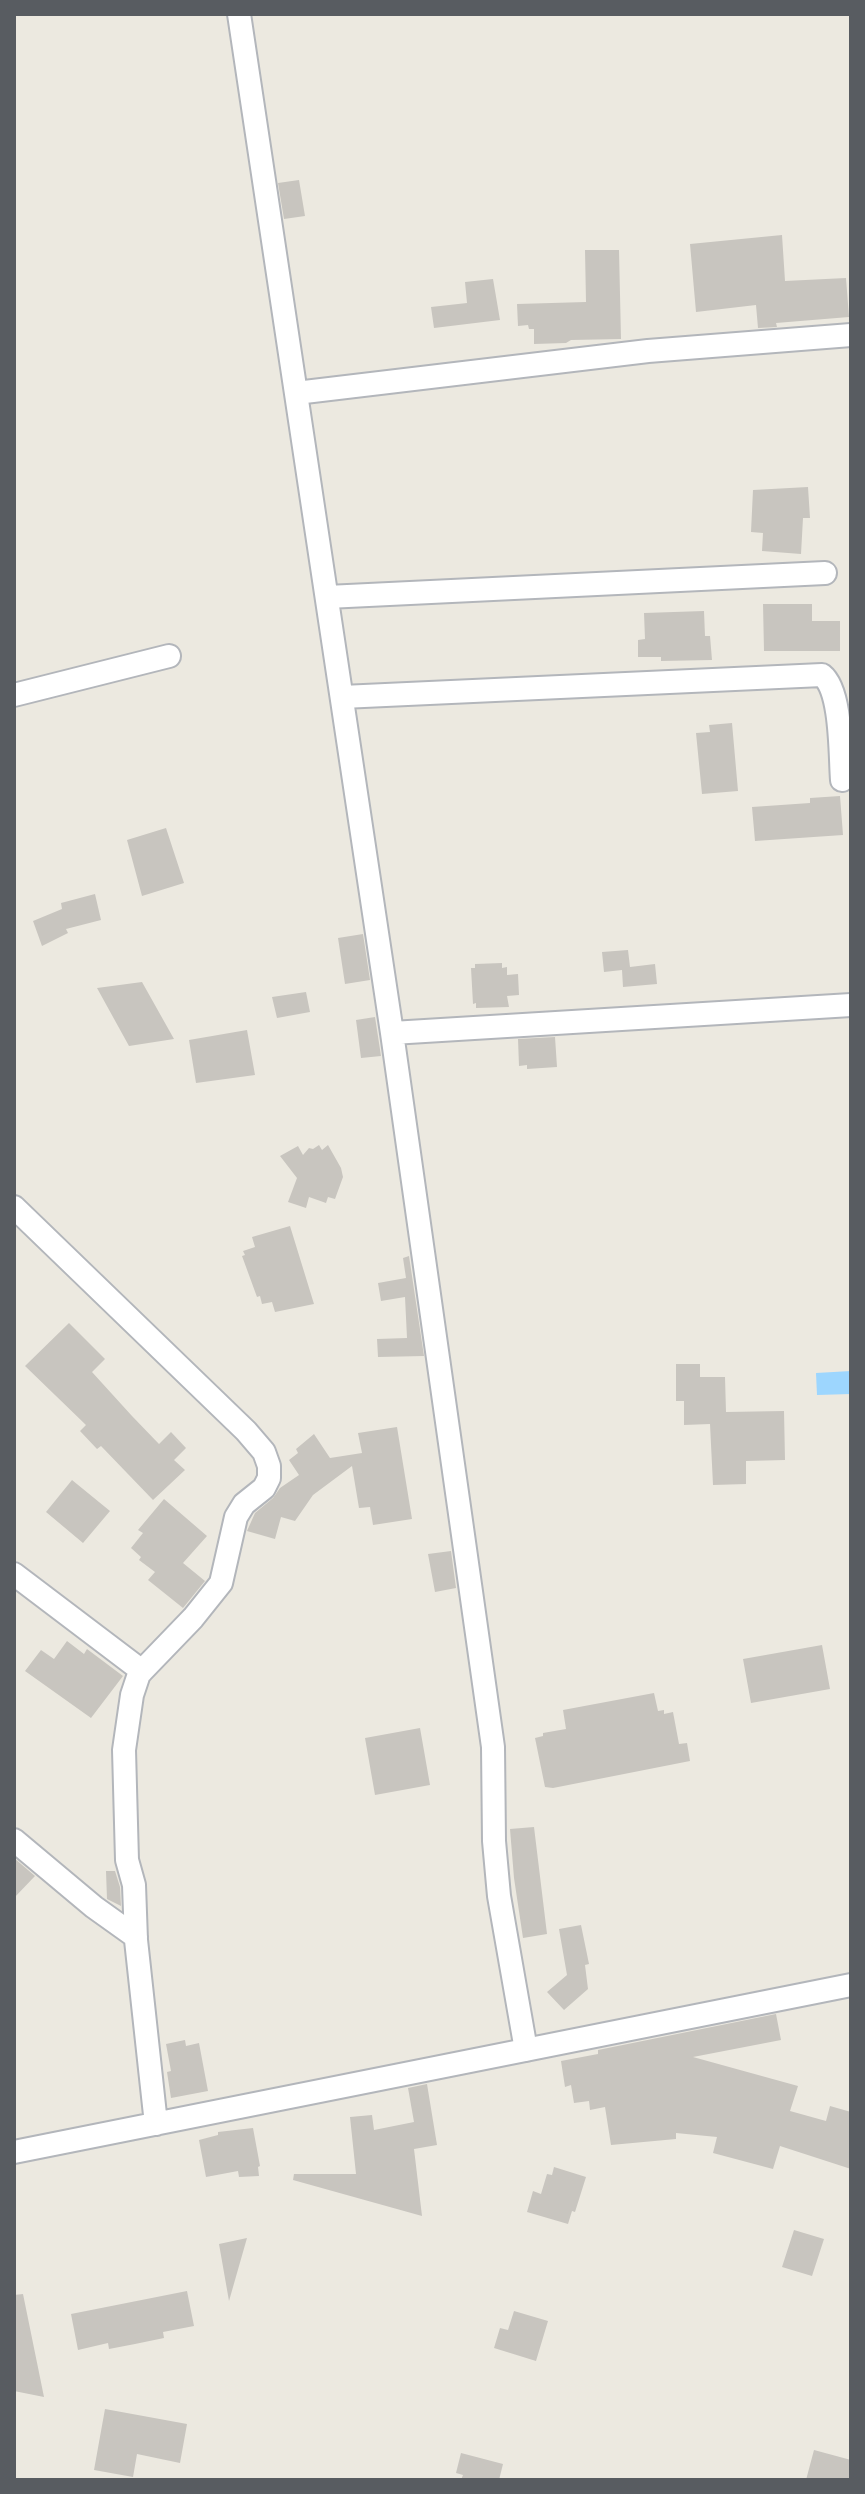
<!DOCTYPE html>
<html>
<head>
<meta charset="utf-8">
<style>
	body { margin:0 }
	#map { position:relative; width:865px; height:2494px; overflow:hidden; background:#ece9e0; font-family:Karla,sans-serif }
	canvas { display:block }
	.frame { position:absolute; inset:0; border:16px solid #585c61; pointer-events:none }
</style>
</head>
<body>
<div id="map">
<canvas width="865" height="2494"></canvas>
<div class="frame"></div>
</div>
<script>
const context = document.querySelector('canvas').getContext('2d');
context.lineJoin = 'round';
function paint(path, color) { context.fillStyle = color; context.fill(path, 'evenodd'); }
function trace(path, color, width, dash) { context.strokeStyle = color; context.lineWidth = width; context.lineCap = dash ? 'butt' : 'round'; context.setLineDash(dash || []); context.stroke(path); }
paint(new Path2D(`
	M 851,1371 L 851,1394 L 817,1395 L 816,1373 Z`), '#9dd6fe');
paint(new Path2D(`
	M 299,180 L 305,216 L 284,219 L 278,183 Z
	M 782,235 L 785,281 L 846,278 L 849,317 L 776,323 L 777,327 L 758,328 L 756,305 L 696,312 L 690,244 Z
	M 585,250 L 619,250 L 621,339 L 571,340 L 566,343 L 534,344 L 534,329 L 529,329 L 528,325 L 518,326 L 517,304 L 586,302 Z
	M 493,279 L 500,320 L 434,328 L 431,307 L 467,303 L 465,282 Z
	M 808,487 L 810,518 L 803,518 L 801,554 L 762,551 L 763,533 L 751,532 L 753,490 Z
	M 763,604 L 812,604 L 812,621 L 840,621 L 840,651 L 764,651 Z
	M 704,611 L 705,636 L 710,636 L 712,660 L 661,661 L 661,657 L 638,657 L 638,640 L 645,639 L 644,613 Z
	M 732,723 L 738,791 L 702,794 L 696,733 L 710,732 L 709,725 Z
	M 840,796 L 843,835 L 755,841 L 752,807 L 810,803 L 810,798 Z
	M 166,828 L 184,883 L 142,896 L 127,840 Z
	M 95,894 L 101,920 L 66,929 L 68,933 L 42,946 L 33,921 L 62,909 L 61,903 Z
	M 363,934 L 370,980 L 345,984 L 338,938 Z
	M 628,950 L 630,967 L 655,964 L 657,984 L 623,987 L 622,970 L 604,972 L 602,952 Z
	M 502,963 L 502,968 L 507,967 L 507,975 L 518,974 L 519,995 L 507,996 L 509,1007 L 476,1008 L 476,1003 L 473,1004 L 471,968 L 475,968 L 475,964 Z
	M 142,982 L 174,1039 L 129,1046 L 97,988 Z
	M 306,992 L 310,1012 L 277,1018 L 272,997 Z
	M 375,1017 L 381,1056 L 361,1058 L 356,1020 Z
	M 247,1030 L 255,1075 L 196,1083 L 189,1040 Z
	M 555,1037 L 557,1067 L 527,1069 L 527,1065 L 519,1066 L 518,1039 Z
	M 319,1145 L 322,1150 L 328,1145 L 341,1168 L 343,1177 L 335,1199 L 328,1197 L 326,1203 L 309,1197 L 306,1208 L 288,1202 L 297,1178 L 280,1156 L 298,1146 L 303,1155 L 309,1148 L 313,1149 Z
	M 290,1226 L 314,1304 L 275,1312 L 272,1302 L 262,1304 L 260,1296 L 257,1297 L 242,1256 L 245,1255 L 243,1251 L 255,1247 L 252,1237 Z
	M 409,1256 L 424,1356 L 378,1357 L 377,1339 L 407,1338 L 405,1297 L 381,1301 L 378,1283 L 406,1278 L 403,1258 Z
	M 69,1323 L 105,1359 L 92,1372 L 132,1416 L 159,1444 L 171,1432 L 186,1448 L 174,1460 L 185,1470 L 153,1500 L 101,1446 L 97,1449 L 80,1431 L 86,1425 L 25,1366 Z
	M 676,1364 L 700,1364 L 700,1377 L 725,1377 L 726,1412 L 784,1411 L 785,1460 L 746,1461 L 746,1484 L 713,1485 L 710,1424 L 684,1425 L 684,1401 L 676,1401 Z
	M 397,1427 L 412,1519 L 373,1525 L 370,1507 L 359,1508 L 352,1466 L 313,1495 L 295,1521 L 281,1517 L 275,1539 L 247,1531 L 255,1513 L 273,1498 L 280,1488 L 299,1475 L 289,1460 L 298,1453 L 296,1449 L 314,1434 L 330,1458 L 362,1453 L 358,1433 Z
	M 72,1480 L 110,1511 L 83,1543 L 46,1512 Z
	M 164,1499 L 207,1536 L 183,1563 L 205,1581 L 183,1608 L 148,1580 L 155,1572 L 139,1560 L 141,1557 L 131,1548 L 143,1533 L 138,1530 Z
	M 451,1551 L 456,1588 L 435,1592 L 428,1554 Z
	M 67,1641 L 84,1654 L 87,1649 L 123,1676 L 91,1718 L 25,1671 L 41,1650 L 54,1659 Z
	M 822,1645 L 830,1689 L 751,1703 L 743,1659 Z
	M 654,1693 L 658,1711 L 664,1710 L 664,1714 L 673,1712 L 679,1744 L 687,1743 L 690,1761 L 553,1788 L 545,1787 L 535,1738 L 543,1736 L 543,1733 L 566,1729 L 563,1710 Z
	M 420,1728 L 430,1785 L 375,1795 L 365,1738 Z
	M 534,1827 L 547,1934 L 523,1938 L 514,1878 L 510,1829 Z
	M 14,1858 L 35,1876 L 14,1898 Z
	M 106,1871 L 115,1871 L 120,1887 L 121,1906 L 107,1899 Z
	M 581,1925 L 589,1964 L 585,1965 L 588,1989 L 564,2010 L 547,1992 L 567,1975 L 559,1929 Z
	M 776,2014 L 781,2040 L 693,2057 L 798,2086 L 790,2111 L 826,2121 L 830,2106 L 851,2112 L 851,2169 L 780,2146 L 773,2169 L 713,2153 L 717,2137 L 676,2133 L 676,2139 L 611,2145 L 605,2107 L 590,2110 L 589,2101 L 574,2103 L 571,2085 L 565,2087 L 561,2061 L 598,2054 L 598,2050 Z
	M 185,2040 L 186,2046 L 199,2043 L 208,2091 L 171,2098 L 167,2072 L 171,2071 L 166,2044 Z
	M 427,2084 L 437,2145 L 414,2149 L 422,2216 L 293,2180 L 294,2174 L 356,2174 L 350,2117 L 372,2115 L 374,2130 L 414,2122 L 408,2088 Z
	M 253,2128 L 260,2166 L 258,2167 L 259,2176 L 239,2177 L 238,2171 L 206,2177 L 199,2140 L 218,2135 L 218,2132 Z
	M 554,2167 L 586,2177 L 575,2212 L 572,2211 L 568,2224 L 527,2212 L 533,2191 L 541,2194 L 547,2174 L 552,2175 Z
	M 794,2230 L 824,2239 L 812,2276 L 782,2267 Z
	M 247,2238 L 229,2301 L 219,2244 Z
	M 187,2291 L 194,2326 L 163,2332 L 164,2338 L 135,2344 L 109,2349 L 108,2343 L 78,2350 L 71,2314 Z
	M 23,2294 L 44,2397 L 14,2391 L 14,2295 Z
	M 514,2311 L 548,2321 L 536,2361 L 494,2348 L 500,2328 L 508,2330 Z
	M 105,2409 L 187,2424 L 180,2463 L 137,2454 L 133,2477 L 94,2470 Z
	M 814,2450 L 851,2460 L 851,2480 L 806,2480 Z
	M 461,2453 L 503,2464 L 499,2480 L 461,2480 L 463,2475 L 456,2473 Z`), '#c8c5bf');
const street = new Path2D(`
	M 239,14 L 392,1033 L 493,1747 L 494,1841 L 499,1896 L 526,2050
	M 296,393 L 648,351 L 851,335
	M 327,597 L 825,573
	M 14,695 L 169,656
	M 342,697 L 822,675 C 842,691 840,755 842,780
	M 392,1033 L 851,1005
	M 14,1207 L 246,1431 L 264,1452 L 269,1466 L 269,1478 L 264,1488 L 244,1504 L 236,1517 L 221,1583 L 193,1618 L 139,1674 L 132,1695 L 124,1750 L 127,1860 L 134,1885 L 136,1940 L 156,2124
	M 14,1574 L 142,1671
	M 14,1840 L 94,1907 L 136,1937
	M 14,2152 L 851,1985`);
trace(street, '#b3b6bb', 26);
trace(street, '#fff', 22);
</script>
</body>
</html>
